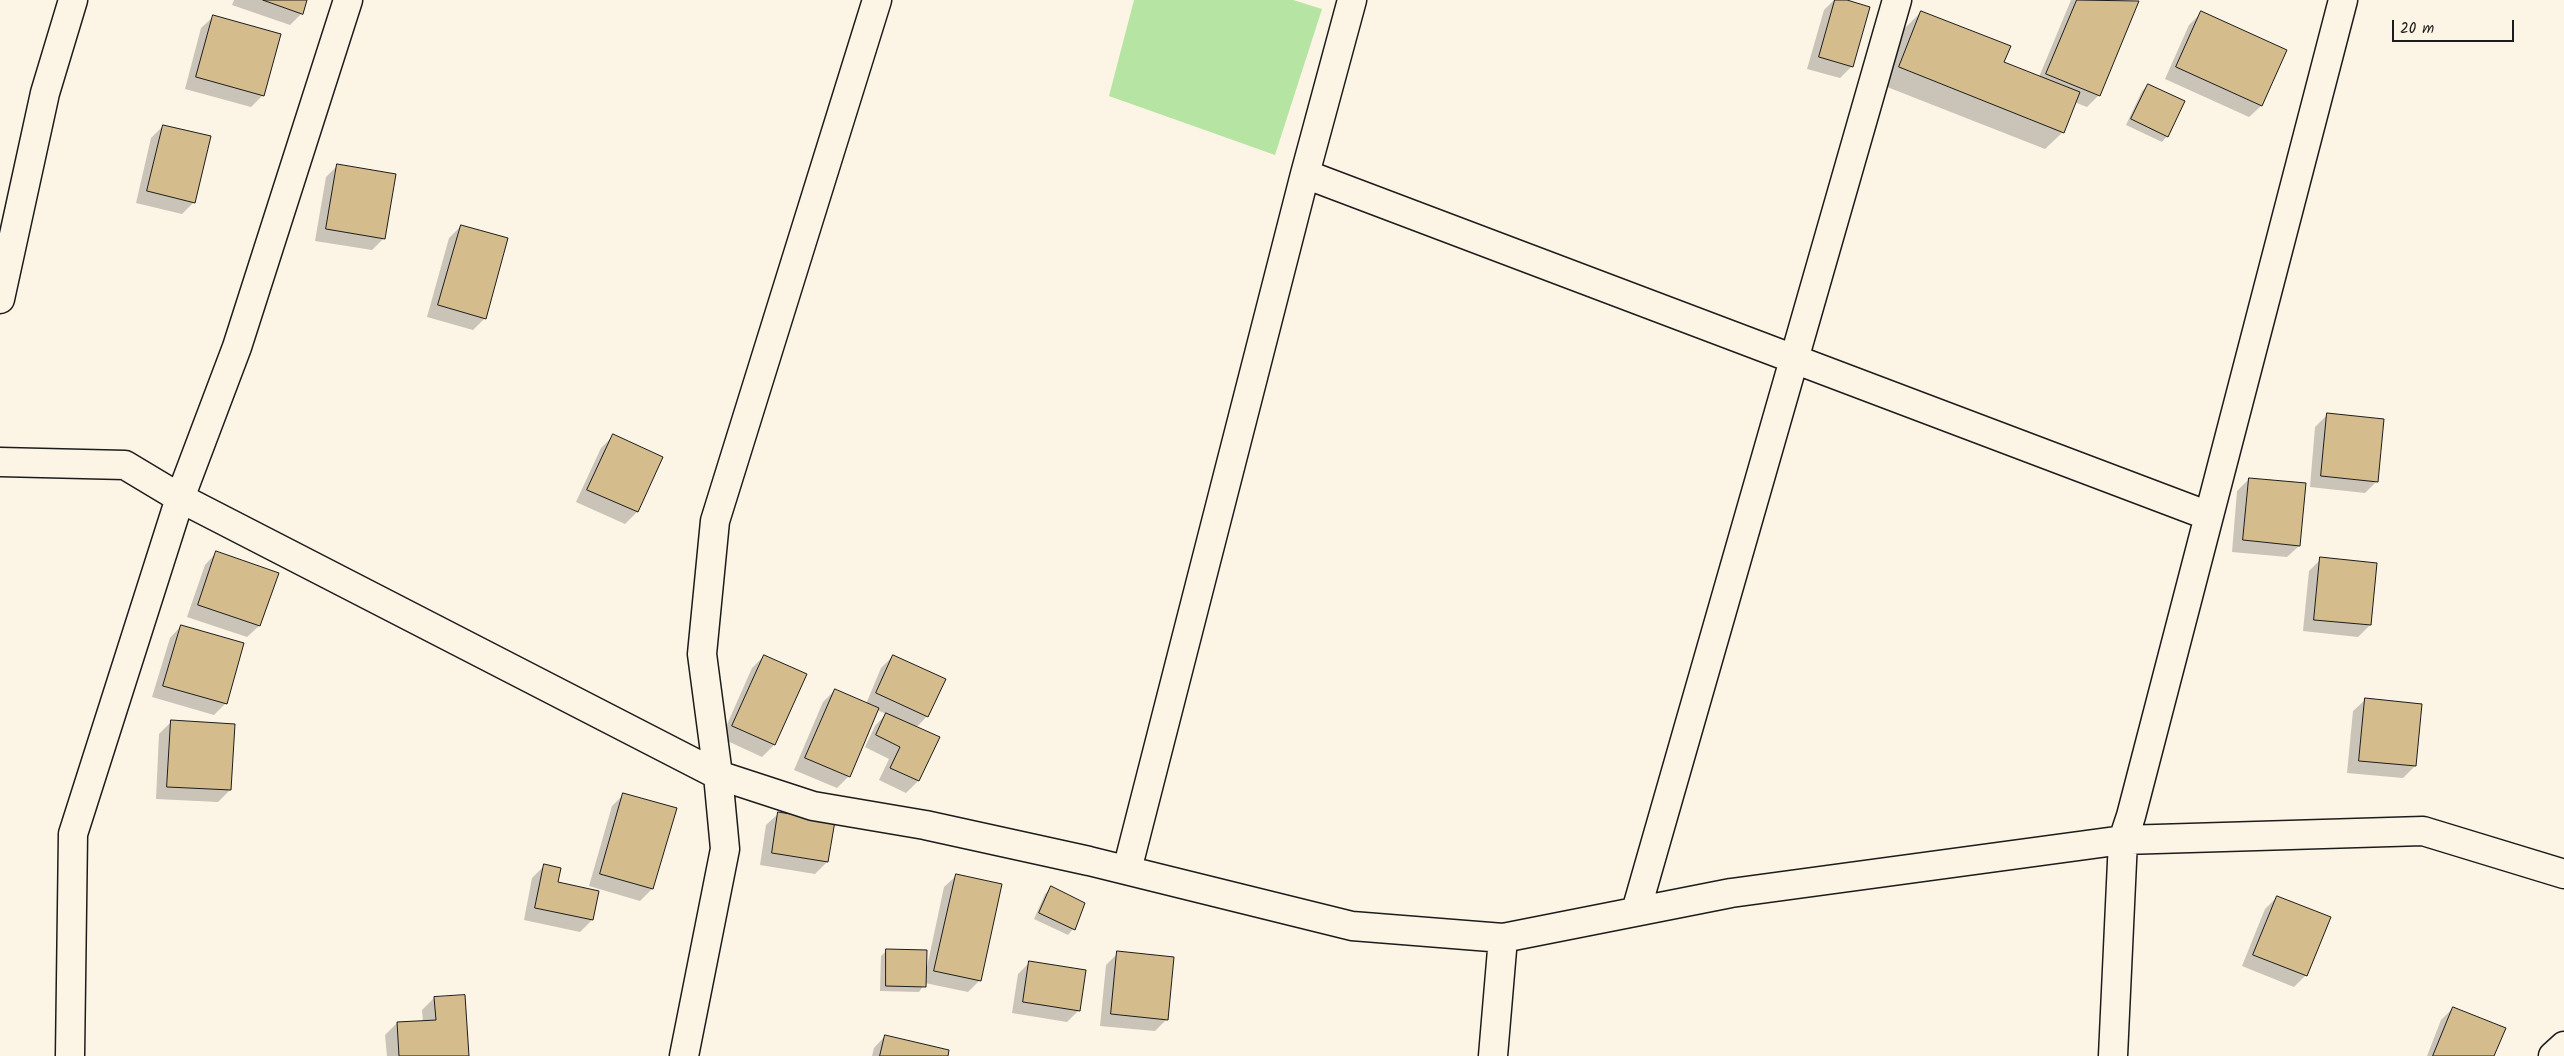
<!DOCTYPE html>
<html>
<head>
<meta charset="utf-8">
<style>
	body { margin:0 }
	#map { position:relative; width:2564px; height:1056px; overflow:hidden; background:#fcf5e5; font-family:Kalam,sans-serif }
	canvas { display:block }
	.scale { position:absolute; left:2392px; top:20px; width:122px; height:22px; box-sizing:border-box; border:2px solid #1c1c1c; border-top:0; padding-left:6px; font-size:15px; line-height:18px; white-space:nowrap; color:#1c1c1c; -webkit-text-stroke:4px #fcf5e5; paint-order:stroke }
</style>
</head>
<body>
<div id="map">
<canvas width="2564" height="1056"></canvas>
<div class="scale">20 m</div>
</div>
<script>
const context = document.querySelector('canvas').getContext('2d');
context.lineJoin = 'round';
function paint(path, color) { context.fillStyle = color; context.fill(path, 'evenodd'); }
function trace(path, color, width, dash) { context.strokeStyle = color; context.lineWidth = width; context.lineCap = dash ? 'butt' : 'round'; context.setLineDash(dash || []); context.stroke(path); }
paint(new Path2D(`
	M 1134,0 L 1293,0 L 1322,9 L 1275,155 L 1109,96 Z`), '#b5e4a3');
paint(new Path2D(`
	M 234,0 L 306,0 L 302,13 L 290,25 L 232,5 Z
	M 1834,0 L 1842,0 L 1852,66 L 1840,78 L 1807,69 L 1824,10 Z
	M 2071,0 L 2137,2 L 2099,95 L 2087,107 L 2074,102 L 2063,132 L 2045,149 L 1882,85 L 1904,29 L 1921,12 L 2003,63 L 2039,77 Z
	M 2201,13 L 2286,51 L 2261,106 L 2249,117 L 2165,79 L 2189,25 Z
	M 213,17 L 263,95 L 251,107 L 185,89 L 201,28 Z
	M 2148,85 L 2167,136 L 2162,142 L 2126,125 L 2142,91 Z
	M 163,126 L 194,202 L 182,214 L 136,203 L 151,138 Z
	M 337,166 L 384,238 L 372,250 L 315,241 L 326,177 Z
	M 461,226 L 485,318 L 473,330 L 427,317 L 449,238 Z
	M 2327,415 L 2377,481 L 2365,493 L 2310,487 L 2315,427 Z
	M 613,436 L 661,458 L 637,512 L 625,524 L 576,502 L 601,448 Z
	M 2249,479 L 2299,546 L 2287,557 L 2232,552 L 2237,491 Z
	M 216,553 L 259,626 L 247,637 L 187,617 L 205,565 Z
	M 2321,559 L 2370,625 L 2358,637 L 2303,631 L 2309,571 Z
	M 181,626 L 226,703 L 214,715 L 152,697 L 170,638 Z
	M 764,656 L 805,675 L 774,745 L 762,757 L 721,738 L 752,668 Z
	M 893,656 L 927,716 L 916,728 L 938,738 L 918,781 L 906,793 L 879,780 L 889,759 L 865,747 L 875,726 L 886,714 L 877,710 L 849,776 L 837,788 L 794,770 L 823,702 L 835,690 L 866,704 L 881,668 Z
	M 2365,700 L 2415,766 L 2403,778 L 2347,773 L 2353,711 Z
	M 171,722 L 230,790 L 218,802 L 156,799 L 159,734 Z
	M 624,794 L 652,889 L 640,901 L 589,886 L 612,806 Z
	M 778,814 L 827,862 L 815,874 L 760,865 L 766,825 Z
	M 544,866 L 556,883 L 598,892 L 592,920 L 580,932 L 524,920 L 532,878 Z
	M 956,876 L 980,980 L 968,992 L 925,983 L 919,992 L 880,991 L 881,956 L 887,950 L 927,967 L 944,887 Z
	M 1051,888 L 1073,929 L 1068,935 L 1034,919 L 1045,894 Z
	M 2277,897 L 2306,975 L 2294,987 L 2242,966 L 2265,909 Z
	M 1118,953 L 1167,1019 L 1155,1031 L 1100,1026 L 1106,965 Z
	M 1030,962 L 1079,1010 L 1067,1022 L 1012,1013 L 1018,974 Z
	M 434,998 L 467,1056 L 387,1056 L 385,1035 L 397,1023 L 423,1022 L 422,1010 Z
	M 2453,1008 L 2493,1056 L 2427,1056 L 2441,1020 Z
	M 885,1036 L 946,1056 L 872,1056 L 874,1048 Z`), '#0003');
const building = new Path2D(`
	M 263,0 L 307,0 L 303,14 Z
	M 1835,0 L 1847,0 L 1870,7 L 1853,67 L 1819,57 Z
	M 2077,0 L 2139,1 L 2100,96 L 2046,74 Z
	M 1921,11 L 2011,46 L 2004,62 L 2080,92 L 2064,133 L 1899,67 Z
	M 2201,11 L 2287,50 L 2262,106 L 2176,67 Z
	M 213,15 L 281,34 L 264,96 L 196,77 Z
	M 2148,84 L 2185,101 L 2168,137 L 2131,119 Z
	M 163,125 L 211,136 L 195,203 L 147,191 Z
	M 337,164 L 396,174 L 385,239 L 326,229 Z
	M 461,225 L 508,238 L 486,319 L 438,305 Z
	M 2327,413 L 2384,419 L 2378,482 L 2321,476 Z
	M 613,434 L 663,457 L 638,512 L 587,490 Z
	M 2249,478 L 2306,483 L 2300,546 L 2243,540 Z
	M 216,551 L 279,573 L 260,626 L 198,605 Z
	M 2320,557 L 2377,563 L 2371,625 L 2314,620 Z
	M 181,625 L 244,643 L 227,704 L 163,686 Z
	M 764,655 L 807,674 L 775,745 L 732,726 Z
	M 893,655 L 946,679 L 928,717 L 876,693 Z
	M 835,689 L 879,708 L 850,777 L 805,758 Z
	M 2365,698 L 2422,704 L 2416,766 L 2359,761 Z
	M 886,713 L 940,737 L 919,781 L 890,768 L 900,747 L 876,735 Z
	M 171,720 L 235,724 L 231,790 L 167,787 Z
	M 623,793 L 677,808 L 653,889 L 600,874 Z
	M 778,812 L 835,821 L 828,862 L 772,853 Z
	M 544,864 L 561,868 L 558,882 L 599,891 L 593,920 L 535,908 Z
	M 956,874 L 1002,884 L 981,981 L 934,971 Z
	M 1051,886 L 1085,903 L 1075,930 L 1039,913 Z
	M 2277,896 L 2331,917 L 2307,976 L 2253,955 Z
	M 886,949 L 927,950 L 926,987 L 886,986 Z
	M 1117,951 L 1174,957 L 1168,1020 L 1111,1014 Z
	M 1029,961 L 1086,970 L 1080,1011 L 1023,1002 Z
	M 465,995 L 469,1056 L 399,1056 L 397,1022 L 436,1020 L 434,997 Z
	M 2453,1007 L 2506,1028 L 2494,1056 L 2433,1056 Z
	M 885,1035 L 949,1050 L 948,1056 L 880,1056 Z`);
paint(building, '#d5bc8c');
trace(building, '#1c1c1c', 1);
const minor = new Path2D(`
	M 1305,174 L 2209,516
	M 0,299 L 45,93 L 73,0
	M 0,462 L 125,465 L 180,498 L 718,775 L 813,806 L 925,825 L 1089,861 L 1352,926 L 1503,938 L 1731,893 L 2123,840 L 2423,831 L 2564,874
	M 1127,870 L 1305,174 L 1352,0
	M 1636,911 L 1897,0
	M 70,1056 L 73,834 L 180,498 L 237,347 L 348,0
	M 684,1056 L 725,849 L 718,775 L 702,654 L 715,521 L 877,0
	M 1493,1056 L 1503,938
	M 2113,1056 L 2123,840 L 2131,816 L 2343,0
	M 2553,1056 L 2564,1046`);
trace(minor, '#1c1c1c', 31);
trace(minor, '#fcf5e5', 28);
</script>
</body>
</html>
